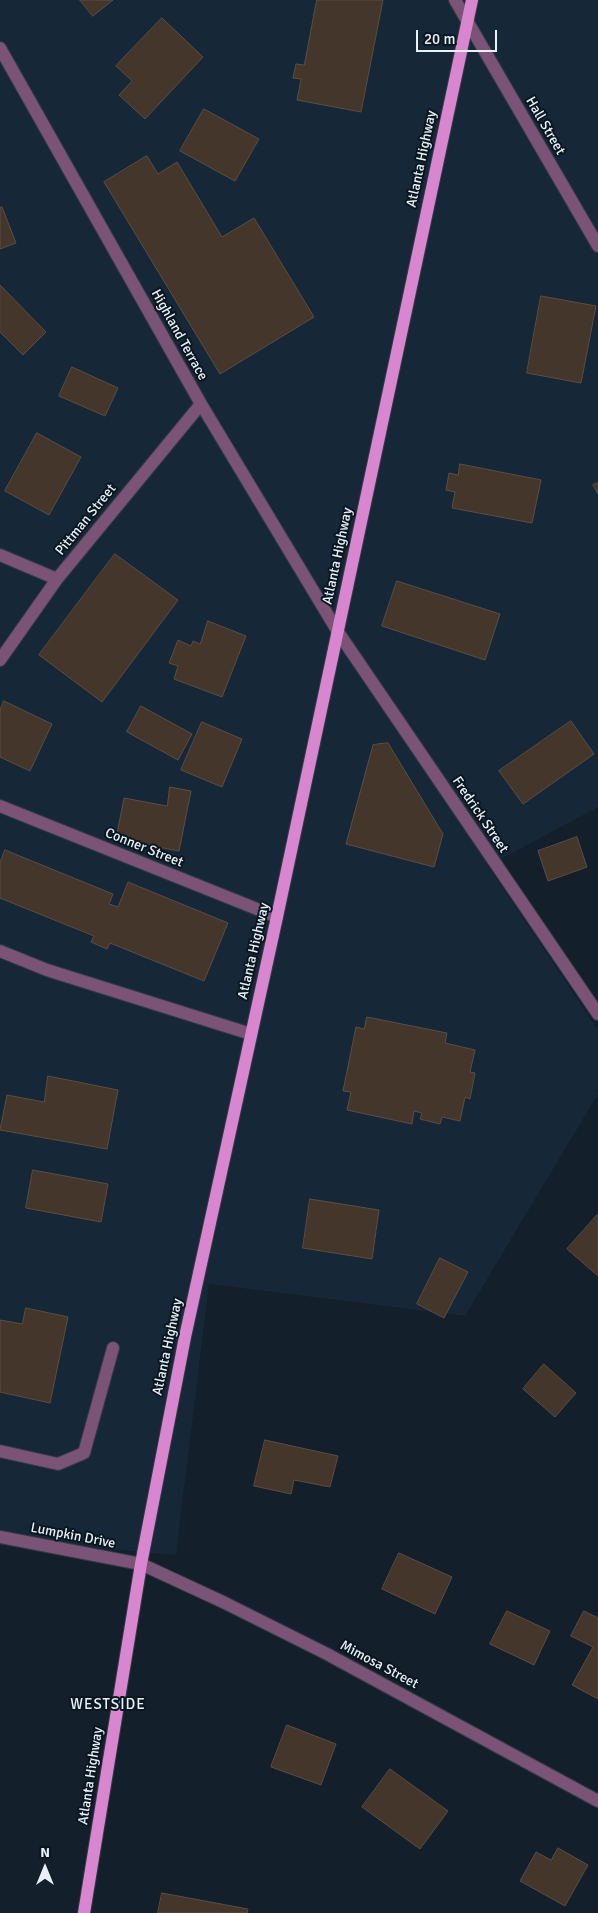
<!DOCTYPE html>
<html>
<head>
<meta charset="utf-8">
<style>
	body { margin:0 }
	#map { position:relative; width:598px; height:1913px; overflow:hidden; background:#131f2a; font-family:Signika,sans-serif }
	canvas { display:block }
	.north { position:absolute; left:20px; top:1843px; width:50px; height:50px; -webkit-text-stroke:4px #0a1620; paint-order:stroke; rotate:0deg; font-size:14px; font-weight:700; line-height:20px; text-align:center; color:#e8f0f8 }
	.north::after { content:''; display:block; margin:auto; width:18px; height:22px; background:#e8f0f8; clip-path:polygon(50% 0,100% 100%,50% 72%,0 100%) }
	.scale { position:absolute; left:416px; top:30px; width:81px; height:22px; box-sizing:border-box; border:2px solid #e8f0f8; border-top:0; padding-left:6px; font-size:15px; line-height:18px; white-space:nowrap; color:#e8f0f8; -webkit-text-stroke:4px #0a1620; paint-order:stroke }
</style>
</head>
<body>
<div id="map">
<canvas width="598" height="1913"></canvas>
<div class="north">N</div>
<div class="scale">20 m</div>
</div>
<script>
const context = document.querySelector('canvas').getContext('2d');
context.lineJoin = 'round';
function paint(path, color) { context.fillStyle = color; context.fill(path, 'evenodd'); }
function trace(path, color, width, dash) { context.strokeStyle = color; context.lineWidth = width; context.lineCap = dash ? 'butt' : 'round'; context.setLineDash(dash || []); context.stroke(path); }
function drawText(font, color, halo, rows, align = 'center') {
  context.font = font + ' Signika,sans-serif'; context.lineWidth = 4; context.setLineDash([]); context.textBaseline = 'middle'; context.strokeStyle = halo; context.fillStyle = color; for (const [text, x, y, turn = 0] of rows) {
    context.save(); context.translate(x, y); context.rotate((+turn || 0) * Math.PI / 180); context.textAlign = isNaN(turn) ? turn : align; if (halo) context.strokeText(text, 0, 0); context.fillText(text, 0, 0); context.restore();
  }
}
paint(new Path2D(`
	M 0,0 L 598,0 L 598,807 L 488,866 L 598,1030 L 598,1094 L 465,1316 L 209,1284 L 176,1555 L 0,1540 Z`), '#162837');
const building = new Path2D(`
	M 80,0 L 113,0 L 93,16 Z
	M 317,0 L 383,0 L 361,112 L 297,100 L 301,79 L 293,78 L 296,64 L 304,65 Z
	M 162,18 L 203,57 L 145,119 L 119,95 L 132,81 L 116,66 Z
	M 204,109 L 259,139 L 235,181 L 180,151 Z
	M 147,156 L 158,174 L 177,162 L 222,237 L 254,218 L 314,317 L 220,374 L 104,182 Z
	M 2,207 L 16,243 L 0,249 L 0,208 Z
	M 0,285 L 46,332 L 23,355 L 0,332 Z
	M 541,296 L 596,306 L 581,383 L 527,373 Z
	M 72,367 L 118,388 L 105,416 L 59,396 Z
	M 37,433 L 81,457 L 49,515 L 5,491 Z
	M 460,464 L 541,480 L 532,523 L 452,508 L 455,492 L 446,490 L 449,473 L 458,475 Z
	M 598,483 L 598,494 L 593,485 Z
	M 115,554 L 178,600 L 102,702 L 39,655 Z
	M 397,581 L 500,614 L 485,660 L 382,626 Z
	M 208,621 L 246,636 L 222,697 L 174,679 L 178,666 L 169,663 L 178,640 L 191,646 L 193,641 L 200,644 Z
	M 4,701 L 52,724 L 30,771 L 0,757 L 0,710 Z
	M 141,706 L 192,734 L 178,760 L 127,732 Z
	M 571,721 L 594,754 L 523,804 L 499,771 Z
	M 202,722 L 242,739 L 222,787 L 181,770 Z
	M 388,743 L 443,834 L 434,867 L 346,844 L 373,745 Z
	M 170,787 L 191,791 L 179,851 L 116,839 L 124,798 L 167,806 Z
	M 577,837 L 587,867 L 548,881 L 538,851 Z
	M 5,850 L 113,894 L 109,904 L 118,907 L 128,882 L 228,923 L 204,981 L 110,943 L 107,949 L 91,942 L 94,936 L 0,898 L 0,863 Z
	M 367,1017 L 447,1033 L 445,1043 L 475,1050 L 470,1072 L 475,1073 L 470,1099 L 465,1097 L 460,1121 L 442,1117 L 440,1124 L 420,1119 L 422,1113 L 414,1111 L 412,1124 L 347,1110 L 351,1092 L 343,1091 L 356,1027 L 364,1029 Z
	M 48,1076 L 118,1090 L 107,1149 L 0,1130 L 7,1095 L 44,1102 Z
	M 33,1170 L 108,1184 L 101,1222 L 26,1208 Z
	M 310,1199 L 379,1210 L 372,1259 L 303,1248 Z
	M 598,1214 L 598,1276 L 567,1249 Z
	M 440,1258 L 468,1272 L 444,1318 L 417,1304 Z
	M 26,1308 L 68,1317 L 50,1403 L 0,1392 L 0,1320 L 22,1324 Z
	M 544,1364 L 576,1393 L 555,1417 L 523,1389 Z
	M 265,1440 L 338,1456 L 330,1487 L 294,1480 L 291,1494 L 254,1486 Z
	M 399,1553 L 452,1577 L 435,1614 L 382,1589 Z
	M 507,1611 L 550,1631 L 534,1665 L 490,1644 Z
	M 584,1611 L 598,1618 L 598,1699 L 572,1685 L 593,1647 L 571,1636 Z
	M 287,1725 L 336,1744 L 321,1785 L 271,1767 Z
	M 390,1769 L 448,1811 L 420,1849 L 362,1807 Z
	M 558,1848 L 588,1865 L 565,1906 L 520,1881 L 536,1852 L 551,1860 Z
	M 162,1893 L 248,1909 L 247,1913 L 158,1913 Z`);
paint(building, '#44362b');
trace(building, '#5b4d41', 1);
const minor = new Path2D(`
	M 455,0 L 598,246
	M 0,48 L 201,404 L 338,632 L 598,1014
	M 0,555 L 57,579
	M 0,660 L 57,579 L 201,404
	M 0,806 L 277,917
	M 0,951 L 47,970 L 251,1034
	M 0,1451 L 58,1464 L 84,1453 L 113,1348
	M 0,1537 L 141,1564 L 223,1602 L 327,1654 L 598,1801`);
const major = new Path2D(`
	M 84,1913 L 141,1564 L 185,1337 L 277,917 L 472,0`);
trace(minor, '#313c47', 14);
trace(major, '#313c47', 14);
trace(minor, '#7a5376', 12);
trace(major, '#d986d1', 12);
drawText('14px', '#e8f0f8', '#0a1620', [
	["Hall Street",545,126,60],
	["Atlanta Highway",422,159,-78],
	["Highland Terrace",179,335,61],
	["Pittman Street",86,520,-51],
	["Atlanta Highway",338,556,-78],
	["Fredrick Street",480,815,56],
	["Conner Street",144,848,22],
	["Atlanta Highway",254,951,-77],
	["Atlanta Highway",168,1347,-78],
	["Lumpkin Drive",73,1536,11],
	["Mimosa Street",379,1665,28],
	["Atlanta Highway",91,1776,-81]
]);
context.letterSpacing = '1px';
drawText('15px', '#e8f0f8', '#0a1620', [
	["WESTSIDE",108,1705]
]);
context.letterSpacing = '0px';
</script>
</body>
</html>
